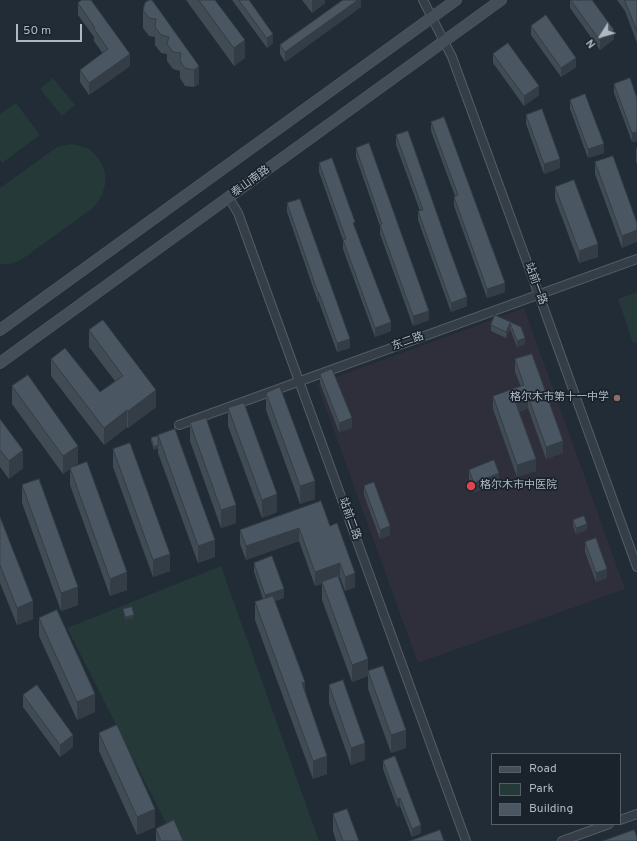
<!DOCTYPE html>
<html>
<head>
<meta charset="utf-8">
<style>
	body { margin:0 }
	#map { position:relative; width:637px; height:841px; overflow:hidden; background:#212c36; font-family:Overpass,sans-serif }
	canvas { display:block }
	.legend { position:absolute; left:491px; top:753px; width:130px; height:72px; box-sizing:border-box; background:#1a232b; border:1px solid #565f68; margin:0; padding:5px 7px; list-style:none; font-size:12px; color:#afb9c3 }
	.legend li { display:flex; align-items:center; gap:8px; height:20px }
	.legend b { width:20px; border:1px solid #565f68 }
	.north { position:absolute; left:581px; top:16px; width:40px; height:40px; -webkit-text-stroke:3px #1a232b; paint-order:stroke; rotate:233deg; font-size:11px; font-weight:700; line-height:16px; text-align:center; color:#afb9c3 }
	.north::after { content:''; display:block; margin:auto; width:14px; height:18px; background:#afb9c3; clip-path:polygon(50% 0,100% 100%,50% 72%,0 100%) }
	.scale { position:absolute; left:16px; top:24px; width:66px; height:18px; box-sizing:border-box; border:2px solid #afb9c3; border-top:0; padding-left:5px; font-size:12px; line-height:14px; white-space:nowrap; color:#afb9c3; -webkit-text-stroke:3px #1a232b; paint-order:stroke }
</style>
</head>
<body>
<div id="map">
<canvas width="637" height="841"></canvas>
<ul class="legend">
<li><b style="height:5px;background:#434e59"></b>Road</li>
<li><b style="height:11px;background:#243938"></b>Park</li>
<li><b style="height:11px;background:#4a5762"></b>Building</li>
</ul>
<div class="north">N</div>
<div class="scale">50 m</div>
</div>
<script>
const context = document.querySelector('canvas').getContext('2d');
context.lineJoin = 'round';
function paint(path, color) { context.fillStyle = color; context.fill(path, 'evenodd'); }
function trace(path, color, width, dash) { context.strokeStyle = color; context.lineWidth = width; context.lineCap = dash ? 'butt' : 'round'; context.setLineDash(dash || []); context.stroke(path); }
function drawText(font, color, halo, rows, align = 'center') {
  context.font = font + ' Overpass,"Noto Sans SC",sans-serif'; context.lineWidth = 3.5; context.setLineDash([]); context.textBaseline = 'middle'; context.strokeStyle = halo; context.fillStyle = color; for (const [text, x, y, turn = 0] of rows) {
    context.save(); context.translate(x, y); context.rotate((+turn || 0) * Math.PI / 180); context.textAlign = isNaN(turn) ? turn : align; if (halo) context.strokeText(text, 0, 0); context.fillText(text, 0, 0); context.restore();
  }
}
paint(new Path2D(`
	M 524,308 L 625,589 L 418,663 L 317,384 Z`), '#2f2f3b');
paint(new Path2D(`
	M 53,78 L 75,105 L 62,116 L 40,89 Z
	M 16,103 L 40,135 L 2,163 L 0,160 L 0,114 Z
	M 71,144 C 76,145 82,146 87,148 C 91,150 95,154 98,158 C 111,175 106,193 93,208 L 21,260 L 10,264 L 0,264 L 0,188 L 57,147 Z
	M 637,292 L 637,342 L 633,343 L 618,299 Z
	M 221,566 L 319,841 L 175,841 L 67,628 Z`), '#243938');
const street = new Path2D(`
	M 423,0 L 452,57 L 539,295 L 637,567
	M 229,198 L 238,213 L 466,841
	M 179,425 L 637,259
	M 620,820 L 637,814
	M 562,841 L 609,824`);
const secondary = new Path2D(`
	M 0,330 L 456,0
	M 0,363 L 501,0`);
trace(street, '#525c64', 10);
trace(secondary, '#525c64', 12);
trace(street, '#353e47', 8);
trace(secondary, '#434e59', 11);
paint(new Path2D(`
	M 186,0 L 215,0 L 245,58 L 234,66 Z
	M 232,0 L 249,0 L 273,43 L 267,48 Z
	M 302,0 L 325,0 L 325,3 L 312,13 Z
	M 361,0 L 361,7 L 285,62 L 280,54 L 280,45 Z
	M 570,0 L 592,0 L 614,39 L 600,50 L 570,8 Z
	M 617,0 L 637,0 L 637,43 L 625,11 Z
	M 78,3 L 130,66 L 89,95 L 80,82 L 80,70 L 103,54 L 94,41 L 94,37 L 78,15 Z
	M 145,3 L 199,66 L 199,84 L 194,87 L 185,86 L 180,78 L 180,71 L 173,69 L 167,61 L 167,54 L 161,53 L 155,45 L 155,37 L 149,36 L 143,28 L 143,10 Z
	M 531,26 L 576,67 L 561,77 L 531,35 Z
	M 493,54 L 539,95 L 524,106 L 493,63 Z
	M 614,84 L 637,98 L 637,141 L 632,142 L 614,93 Z
	M 570,100 L 604,153 L 588,158 L 570,109 Z
	M 526,115 L 560,168 L 544,174 L 526,124 Z
	M 431,122 L 505,292 L 487,298 L 454,206 L 454,197 L 455,196 L 431,131 Z
	M 396,135 L 467,306 L 451,312 L 418,220 L 418,211 L 420,211 L 396,145 Z
	M 356,148 L 429,320 L 413,326 L 380,234 L 380,226 L 356,157 Z
	M 637,148 L 637,164 L 636,161 L 636,149 Z
	M 595,162 L 637,223 L 622,248 L 595,174 Z
	M 319,163 L 355,227 L 391,331 L 375,337 L 343,249 L 343,240 L 319,172 Z
	M 555,187 L 598,257 L 579,263 L 555,199 Z
	M 287,203 L 350,348 L 337,352 L 319,302 L 318,302 L 287,212 Z
	M 495,315 L 521,327 L 525,344 L 517,347 L 510,329 L 506,338 L 491,331 L 491,325 Z
	M 89,330 L 156,407 L 128,428 L 127,427 L 104,445 L 51,376 L 51,359 L 100,392 L 115,381 L 89,347 Z
	M 515,359 L 563,453 L 546,459 L 528,408 L 519,412 L 536,471 L 517,477 L 493,409 L 493,396 L 521,387 L 515,372 Z
	M 320,374 L 352,428 L 339,432 L 320,383 Z
	M 12,386 L 78,463 L 73,467 L 127,590 L 110,596 L 70,485 L 70,469 L 63,474 L 12,404 Z
	M 266,393 L 315,499 L 300,504 L 266,410 Z
	M 228,408 L 277,512 L 262,518 L 228,426 Z
	M 0,419 L 23,468 L 9,479 L 0,467 Z
	M 190,423 L 236,523 L 221,528 L 190,441 Z
	M 158,436 L 215,557 L 198,563 L 158,453 L 158,448 L 154,450 L 151,441 L 151,438 Z
	M 113,449 L 170,571 L 153,577 L 113,467 Z
	M 469,470 L 499,482 L 474,492 L 469,479 Z
	M 22,485 L 78,605 L 61,611 L 22,503 Z
	M 364,486 L 390,535 L 380,539 L 364,495 Z
	M 0,517 L 33,619 L 17,625 L 0,583 Z
	M 573,520 L 587,530 L 576,534 L 573,526 Z
	M 330,526 L 355,587 L 345,591 L 340,577 L 339,578 L 368,671 L 406,748 L 391,753 L 368,689 L 368,676 L 352,682 L 322,600 L 322,584 L 315,586 L 299,541 L 246,560 L 240,544 L 240,530 Z
	M 585,542 L 607,578 L 596,582 L 585,552 Z
	M 254,563 L 284,598 L 275,601 L 305,692 L 327,774 L 313,779 L 255,620 L 255,602 L 263,599 L 254,572 Z
	M 39,618 L 95,712 L 77,720 L 39,636 Z
	M 329,685 L 365,760 L 351,765 L 329,703 Z
	M 23,695 L 73,747 L 60,757 L 23,707 Z
	M 99,733 L 155,827 L 137,835 L 99,751 Z
	M 383,761 L 421,833 L 412,837 L 400,806 L 397,807 L 383,769 Z
	M 333,814 L 359,841 L 336,841 L 333,831 Z
	M 156,829 L 183,841 L 156,841 Z`), '#404b54');
paint(new Path2D(`
	M 312,0 L 325,0 L 325,3 L 312,13 Z
	M 358,0 L 361,0 L 361,7 L 285,62 L 285,52 Z
	M 614,30 L 614,39 L 600,50 L 600,40 Z
	M 273,34 L 273,43 L 267,48 L 267,38 Z
	M 245,40 L 245,58 L 234,66 L 234,48 Z
	M 130,54 L 130,66 L 89,95 L 89,83 Z
	M 576,58 L 576,67 L 561,77 L 561,68 Z
	M 199,66 L 199,84 L 194,87 L 194,70 Z
	M 539,86 L 539,95 L 524,106 L 524,96 Z
	M 637,132 L 637,141 L 632,142 L 632,133 Z
	M 604,144 L 604,153 L 588,158 L 588,149 Z
	M 560,159 L 560,168 L 544,174 L 544,164 Z
	M 637,230 L 637,242 L 622,248 L 622,236 Z
	M 598,244 L 598,257 L 579,263 L 579,251 Z
	M 505,283 L 505,292 L 487,298 L 487,289 Z
	M 318,293 L 319,293 L 319,302 L 318,302 Z
	M 467,297 L 467,306 L 451,312 L 451,303 Z
	M 429,311 L 429,320 L 413,326 L 413,316 Z
	M 391,322 L 391,331 L 375,337 L 375,328 Z
	M 510,323 L 510,329 L 506,338 L 506,332 Z
	M 525,338 L 525,344 L 517,347 L 517,341 Z
	M 350,339 L 350,348 L 337,352 L 337,343 Z
	M 156,390 L 156,407 L 128,428 L 128,411 Z
	M 528,396 L 528,408 L 515,413 L 515,401 Z
	M 127,410 L 127,427 L 104,445 L 104,428 Z
	M 352,418 L 352,428 L 339,432 L 339,423 Z
	M 563,441 L 563,453 L 546,459 L 546,447 Z
	M 158,445 L 158,448 L 154,450 L 154,447 Z
	M 78,446 L 78,463 L 63,474 L 63,456 Z
	M 23,450 L 23,468 L 9,479 L 9,461 Z
	M 536,459 L 536,471 L 517,477 L 517,465 Z
	M 499,473 L 499,482 L 474,492 L 474,483 Z
	M 315,481 L 315,499 L 300,504 L 300,486 Z
	M 277,494 L 277,512 L 262,518 L 262,500 Z
	M 236,505 L 236,523 L 221,528 L 221,510 Z
	M 587,524 L 587,530 L 576,534 L 576,528 Z
	M 390,526 L 390,535 L 380,539 L 380,530 Z
	M 299,528 L 299,541 L 246,560 L 246,546 Z
	M 215,540 L 215,557 L 198,563 L 198,546 Z
	M 170,554 L 170,571 L 153,577 L 153,560 Z
	M 340,563 L 340,577 L 322,584 L 322,582 L 322,584 L 315,586 L 315,572 Z
	M 607,569 L 607,578 L 596,582 L 596,573 Z
	M 127,572 L 127,590 L 110,596 L 110,579 Z
	M 355,573 L 355,587 L 345,591 L 345,577 Z
	M 78,587 L 78,605 L 61,611 L 61,593 Z
	M 284,589 L 284,598 L 265,605 L 265,595 Z
	M 33,601 L 33,619 L 17,625 L 17,608 Z
	M 134,615 L 134,618 L 125,620 L 125,617 Z
	M 368,659 L 368,676 L 352,682 L 352,665 Z
	M 305,682 L 305,700 L 302,683 Z
	M 95,694 L 95,712 L 77,720 L 77,702 Z
	M 406,730 L 406,748 L 391,753 L 391,735 Z
	M 73,735 L 73,747 L 60,757 L 60,745 Z
	M 365,743 L 365,760 L 351,765 L 351,748 Z
	M 327,756 L 327,774 L 313,779 L 313,761 Z
	M 400,798 L 400,806 L 397,807 L 397,799 Z
	M 155,809 L 155,827 L 137,835 L 137,817 Z
	M 421,825 L 421,833 L 412,837 L 412,829 Z`), '#343d45');
const building = new Path2D(`
	M 82,0 L 91,0 L 130,54 L 89,83 L 80,70 L 108,49 L 94,29 L 95,28 L 78,3 Z
	M 149,0 L 152,0 L 199,66 L 194,70 L 185,68 L 180,61 L 181,53 L 173,52 L 167,44 L 169,37 L 161,35 L 155,27 L 156,19 L 149,18 L 143,10 L 145,3 Z
	M 199,0 L 215,0 L 245,40 L 234,48 Z
	M 239,0 L 249,0 L 273,34 L 267,38 Z
	M 343,0 L 358,0 L 285,52 L 280,45 Z
	M 571,0 L 592,0 L 614,30 L 600,40 Z
	M 625,0 L 637,0 L 637,31 Z
	M 546,15 L 576,58 L 561,68 L 531,26 Z
	M 508,43 L 539,86 L 524,96 L 493,54 Z
	M 630,78 L 637,98 L 637,132 L 632,133 L 614,84 Z
	M 585,94 L 604,144 L 588,149 L 570,100 Z
	M 542,109 L 560,159 L 544,164 L 526,115 Z
	M 444,117 L 505,283 L 487,289 L 454,197 L 458,195 L 431,122 Z
	M 408,131 L 449,248 L 467,297 L 451,303 L 418,211 L 423,210 L 396,135 Z
	M 369,143 L 429,311 L 413,316 L 380,225 L 382,224 L 356,148 Z
	M 613,156 L 637,223 L 637,230 L 622,236 L 595,162 Z
	M 332,158 L 355,222 L 353,223 L 391,322 L 375,328 L 343,240 L 346,239 L 319,163 Z
	M 574,180 L 598,244 L 579,251 L 555,187 Z
	M 300,199 L 350,339 L 337,343 L 319,293 L 318,293 L 287,203 Z
	M 495,315 L 521,327 L 525,338 L 517,341 L 510,323 L 506,332 L 491,325 Z
	M 103,320 L 156,390 L 128,411 L 127,410 L 104,428 L 51,359 L 65,348 L 100,392 L 123,376 L 89,330 Z
	M 532,354 L 563,441 L 546,447 L 528,396 L 515,401 L 536,459 L 517,465 L 493,396 L 524,385 L 515,359 Z
	M 332,369 L 352,418 L 339,423 L 320,374 Z
	M 28,375 L 78,446 L 63,456 L 12,386 Z
	M 280,387 L 315,481 L 300,486 L 266,393 Z
	M 244,403 L 277,494 L 262,500 L 228,408 Z
	M 206,418 L 236,505 L 221,510 L 190,423 Z
	M 0,419 L 23,450 L 9,461 L 0,450 Z
	M 175,429 L 215,540 L 198,546 L 158,435 Z
	M 158,436 L 158,445 L 154,447 L 151,438 Z
	M 130,443 L 170,554 L 153,560 L 113,449 Z
	M 494,460 L 499,473 L 474,483 L 469,470 Z
	M 87,462 L 127,572 L 110,579 L 70,468 Z
	M 39,479 L 78,587 L 61,593 L 22,485 Z
	M 374,482 L 390,526 L 380,530 L 364,486 Z
	M 321,501 L 330,526 L 337,523 L 355,573 L 345,577 L 340,563 L 315,572 L 299,528 L 246,546 L 240,530 Z
	M 584,516 L 587,524 L 576,528 L 573,520 Z
	M 0,517 L 33,601 L 17,608 L 0,565 Z
	M 596,538 L 607,569 L 596,573 L 585,542 Z
	M 272,556 L 284,589 L 265,595 L 254,563 Z
	M 338,576 L 368,659 L 352,665 L 322,582 Z
	M 273,596 L 305,682 L 302,683 L 327,756 L 313,761 L 255,602 Z
	M 132,607 L 134,615 L 125,617 L 123,609 Z
	M 57,610 L 95,694 L 77,702 L 39,618 Z
	M 383,666 L 406,730 L 391,735 L 368,671 Z
	M 343,680 L 365,743 L 351,748 L 329,685 Z
	M 37,685 L 73,735 L 60,745 L 23,695 Z
	M 117,725 L 155,809 L 137,817 L 99,733 Z
	M 395,756 L 421,825 L 412,829 L 400,798 L 397,799 L 383,761 Z
	M 347,809 L 359,841 L 343,841 L 333,814 Z
	M 174,820 L 183,841 L 161,841 L 156,829 Z
	M 440,830 L 444,841 L 410,841 Z
	M 634,830 L 637,837 L 637,841 L 603,841 Z`);
paint(building, '#4a5762');
trace(building, '#343d45', 1);
for (const [x, y, r, color] of [
	[617,398,4,"#8d6e63"],
	[471,486,5,"#e0444e"]
]) { const dot = new Path2D(); dot.arc(x, y, r, 0, 2 * Math.PI); context.fillStyle = color; context.fill(dot); trace(dot, '#1a232b', 1.5); }
drawText('11px', '#afb9c3', '#1a232b', [
	["泰山南路",251,182,-36],
	["站前一路",535,284,70],
	["东二路",408,342,-20],
	["站前二路",349,519,70]
]);
drawText('11px', '#afb9c3', '#1a232b', [
	["格尔木市第十一中学",609,398],
	["格尔木市中医院",480,486,"left"]
], 'right');
</script>
</body>
</html>
